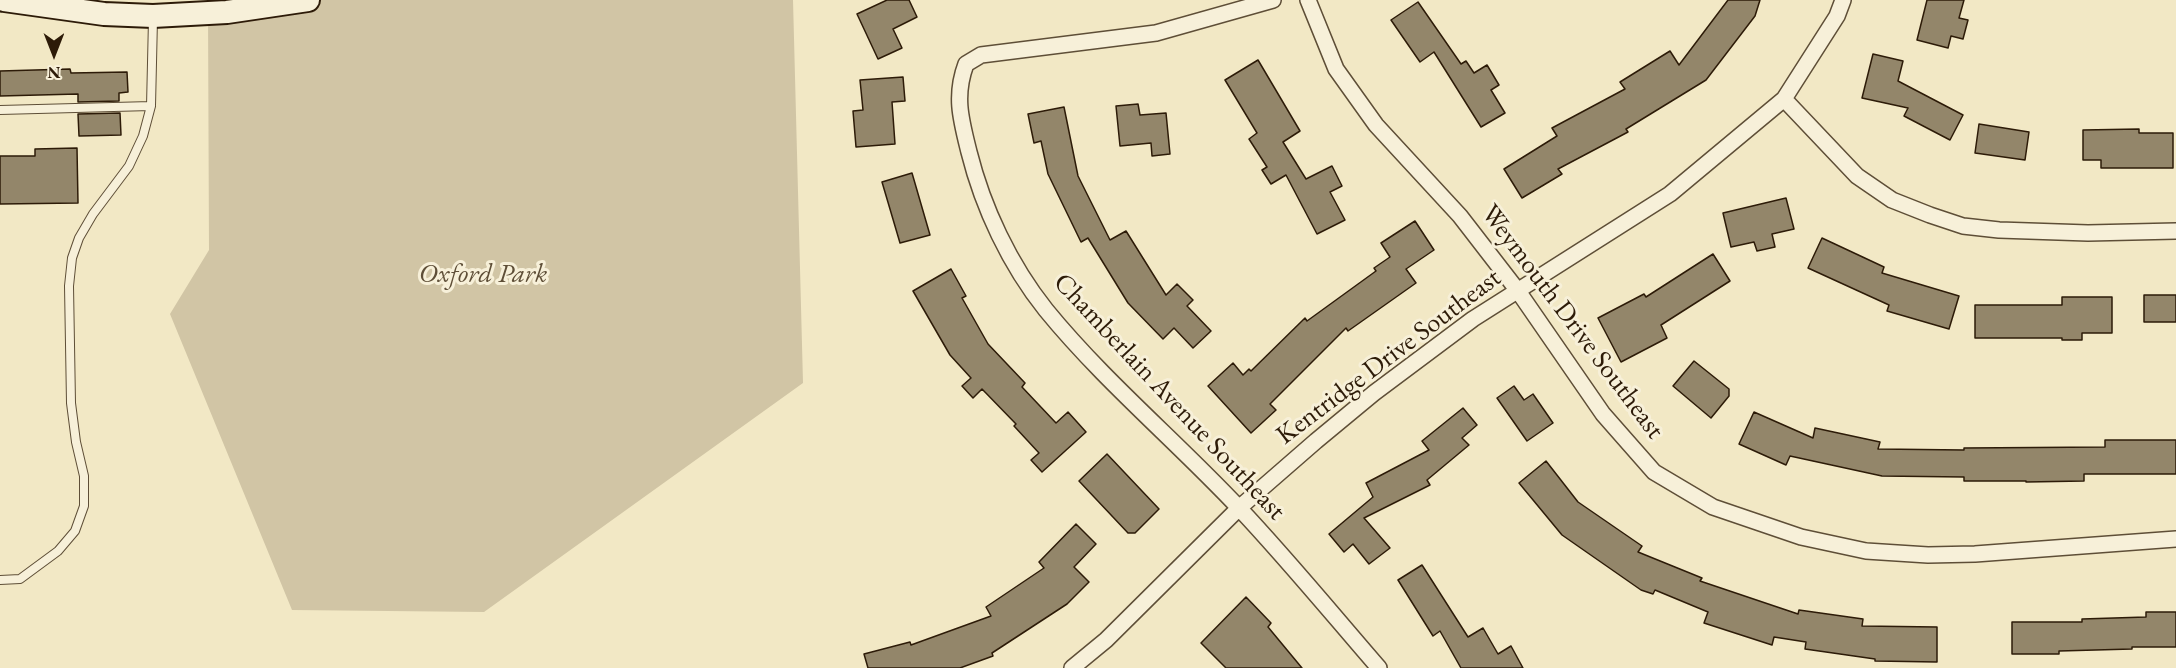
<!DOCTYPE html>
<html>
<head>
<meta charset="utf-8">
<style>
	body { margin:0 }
	#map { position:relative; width:2176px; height:668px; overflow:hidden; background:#f2e8c5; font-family:"EB Garamond",serif }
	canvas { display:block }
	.north { position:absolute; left:24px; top:24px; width:60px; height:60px; -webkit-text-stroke:4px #f7f0d9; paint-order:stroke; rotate:180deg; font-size:16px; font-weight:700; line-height:24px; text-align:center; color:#2d1b08 }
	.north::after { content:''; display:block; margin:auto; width:21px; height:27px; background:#2d1b08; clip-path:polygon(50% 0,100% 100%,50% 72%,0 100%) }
</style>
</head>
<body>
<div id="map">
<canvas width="2176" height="668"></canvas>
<div class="north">N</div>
</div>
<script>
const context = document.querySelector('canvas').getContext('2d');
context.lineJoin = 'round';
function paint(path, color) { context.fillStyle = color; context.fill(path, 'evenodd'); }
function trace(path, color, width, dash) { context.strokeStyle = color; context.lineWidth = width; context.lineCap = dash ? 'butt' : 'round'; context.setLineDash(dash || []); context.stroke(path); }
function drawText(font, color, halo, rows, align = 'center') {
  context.font = font + ' "EB Garamond",serif'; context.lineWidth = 6; context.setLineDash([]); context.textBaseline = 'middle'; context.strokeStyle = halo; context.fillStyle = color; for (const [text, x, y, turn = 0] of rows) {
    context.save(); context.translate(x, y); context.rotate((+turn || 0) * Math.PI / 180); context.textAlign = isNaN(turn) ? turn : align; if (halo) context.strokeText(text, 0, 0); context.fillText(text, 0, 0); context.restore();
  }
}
paint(new Path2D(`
	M 294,0 L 793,0 L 803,383 L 484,612 L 292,610 L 170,314 L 209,250 L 208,12 Z`), '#d1c5a5');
const building = new Path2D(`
	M 887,0 L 909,0 L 917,17 L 893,29 L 902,48 L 878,59 L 857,14 Z
	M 1728,0 L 1760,0 L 1755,16 L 1706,80 L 1626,129 L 1628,132 L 1558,169 L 1562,174 L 1522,198 L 1504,169 L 1557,136 L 1552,128 L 1625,89 L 1620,82 L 1670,51 L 1679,65 Z
	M 1927,0 L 1964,0 L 1959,18 L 1968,20 L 1963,39 L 1951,36 L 1948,48 L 1917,40 Z
	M 1418,2 L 1461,64 L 1466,61 L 1474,73 L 1487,65 L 1499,85 L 1491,90 L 1505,113 L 1481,127 L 1434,52 L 1420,62 L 1391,20 Z
	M 1873,54 L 1903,61 L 1898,81 L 1963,115 L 1950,140 L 1904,116 L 1908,108 L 1862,98 Z
	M 1258,60 L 1300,131 L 1283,142 L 1306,179 L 1332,166 L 1342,186 L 1330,192 L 1345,220 L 1317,234 L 1286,175 L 1271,184 L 1262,170 L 1267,167 L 1249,139 L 1257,133 L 1225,80 Z
	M 70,69 L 71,73 L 127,72 L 128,92 L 119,93 L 119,101 L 78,102 L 78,94 L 0,96 L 0,71 Z
	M 903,77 L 905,101 L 892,102 L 895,144 L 856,147 L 853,111 L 863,110 L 860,80 Z
	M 1138,104 L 1140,115 L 1166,113 L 1170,154 L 1152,156 L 1151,143 L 1120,146 L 1116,106 Z
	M 1064,107 L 1078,176 L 1110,240 L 1126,231 L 1166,295 L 1177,284 L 1193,300 L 1187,306 L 1211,331 L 1193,348 L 1174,328 L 1163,339 L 1128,303 L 1088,238 L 1081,242 L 1048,174 L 1041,141 L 1034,143 L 1028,114 Z
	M 120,113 L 121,135 L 79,136 L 78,114 Z
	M 1979,124 L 2029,132 L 2025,160 L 1975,153 Z
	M 2139,129 L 2139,133 L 2173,133 L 2173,168 L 2101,168 L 2101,160 L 2083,160 L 2083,130 Z
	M 77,148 L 78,203 L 0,204 L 0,156 L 35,156 L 35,149 Z
	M 912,173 L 930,235 L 900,243 L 882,182 Z
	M 1786,198 L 1794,229 L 1772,234 L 1775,247 L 1757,251 L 1754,242 L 1731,247 L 1723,213 Z
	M 1415,221 L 1434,250 L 1406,269 L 1416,283 L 1348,331 L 1346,328 L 1270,404 L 1276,410 L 1251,433 L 1208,386 L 1233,363 L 1243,375 L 1249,369 L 1251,371 L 1305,318 L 1307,321 L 1376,271 L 1374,268 L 1390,257 L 1381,243 Z
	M 1822,238 L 1884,267 L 1882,273 L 1959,296 L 1949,329 L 1887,311 L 1889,305 L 1808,268 Z
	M 1713,254 L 1730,281 L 1661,325 L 1667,338 L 1621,362 L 1598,318 L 1644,294 L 1646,297 Z
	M 951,269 L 966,296 L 962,298 L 988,344 L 1025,383 L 1022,387 L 1056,423 L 1068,412 L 1086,432 L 1042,472 L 1031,460 L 1039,453 L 1014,426 L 1016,424 L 982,389 L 973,398 L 962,386 L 971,378 L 950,355 L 913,291 Z
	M 2144,295 L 2176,295 L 2176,322 L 2144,322 Z
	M 2062,297 L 2112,297 L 2112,333 L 2082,333 L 2082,340 L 2062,340 L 2062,338 L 1975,338 L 1975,305 L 2062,305 Z
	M 1694,361 L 1729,389 L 1729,396 L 1711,418 L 1673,386 Z
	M 1514,386 L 1524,400 L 1533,394 L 1553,423 L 1527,441 L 1497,398 Z
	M 1463,408 L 1477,425 L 1462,438 L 1469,445 L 1427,480 L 1430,485 L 1364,518 L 1390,548 L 1369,564 L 1353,544 L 1344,552 L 1329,534 L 1373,497 L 1366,483 L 1429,450 L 1422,441 Z
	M 1754,412 L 1813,438 L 1815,428 L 1880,442 L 1878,449 L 1964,450 L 1964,448 L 2105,447 L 2105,440 L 2176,440 L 2176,474 L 2084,474 L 2084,481 L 2026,482 L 2026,481 L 1964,481 L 1964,477 L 1882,476 L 1790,456 L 1786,465 L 1739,444 Z
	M 1107,454 L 1159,509 L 1135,533 L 1128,533 L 1079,481 Z
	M 1546,461 L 1578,502 L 1642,546 L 1638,552 L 1702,578 L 1700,581 L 1798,614 L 1799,610 L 1863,619 L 1862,626 L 1937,627 L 1937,662 L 1875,661 L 1875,659 L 1805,649 L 1806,642 L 1774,637 L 1772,645 L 1704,623 L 1708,612 L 1655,590 L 1653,594 L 1641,590 L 1562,535 L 1519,483 Z
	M 1076,524 L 1096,544 L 1074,567 L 1089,582 L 1067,604 L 992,653 L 993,656 L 960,668 L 868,668 L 864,654 L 910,642 L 911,645 L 991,616 L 986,607 L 1044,568 L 1039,562 Z
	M 1422,565 L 1468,637 L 1483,628 L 1498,654 L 1511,646 L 1523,668 L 1461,668 L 1440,631 L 1433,636 L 1398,580 Z
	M 1246,597 L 1271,623 L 1268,627 L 1302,668 L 1226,668 L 1201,643 Z
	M 2146,612 L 2176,612 L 2176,647 L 2132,647 L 2132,649 L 2059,651 L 2059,654 L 2012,654 L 2012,622 L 2082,622 L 2082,619 L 2146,617 Z`);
paint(building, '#93866a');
trace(building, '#2d1b08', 1.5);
const lane = new Path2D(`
	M 0,110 L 151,106 L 153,19
	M 0,580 L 20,579 L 58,551 L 75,531 L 84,506 L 84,476 L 76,442 L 71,403 L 69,286 L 72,258 L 79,238 L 93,214 L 129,166 L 143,136 L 151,106`);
const street = new Path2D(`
	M 1273,0 L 1156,33 L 981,55 L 966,64 C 954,96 961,120 969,152 C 983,208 1010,265 1046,310 C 1104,381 1176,441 1239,508 C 1288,560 1333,615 1379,668
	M 1308,0 L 1336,69 L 1376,125 L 1460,216 L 1518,291 L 1603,414 L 1654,472 L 1713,507 L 1801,537 L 1866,551 L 1928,555 L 1975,554 L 2176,539
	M 1784,99 L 1857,176 L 1892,200 L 1930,215 L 1963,226 L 1999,230 L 2088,233 L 2176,231
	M 1072,668 L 1106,640 L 1239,508 L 1316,441 L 1374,393 L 1473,319 L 1670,194 L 1784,99 L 1837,16 L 1843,0`);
const secondary = new Path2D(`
	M 4,0 L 104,14 L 153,16 L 227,12 L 308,0`);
trace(lane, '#5e4e37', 10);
trace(street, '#5e4e37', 18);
trace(secondary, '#2d1b08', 26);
trace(lane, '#f7f0d9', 8);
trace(street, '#f7f0d9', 15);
trace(secondary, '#f7f0d9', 22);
drawText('italic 27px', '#5e4e37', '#f7f0d9', [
	["Oxford Park",483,275]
]);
drawText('27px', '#2d1b08', '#f7f0d9', [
	["Weymouth Drive Southeast",1572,322,53],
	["Kentridge Drive Southeast",1389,357,-37],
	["Chamberlain Avenue Southeast",1169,397,47]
]);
</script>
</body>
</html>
